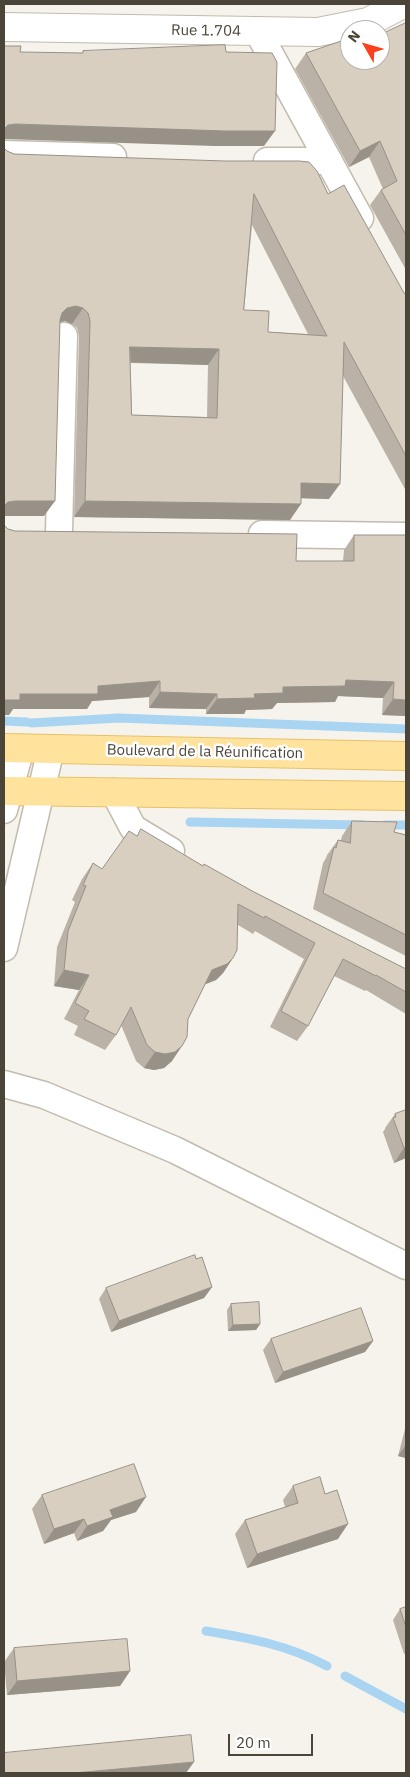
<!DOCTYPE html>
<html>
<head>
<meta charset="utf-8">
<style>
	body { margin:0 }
	#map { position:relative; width:410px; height:1777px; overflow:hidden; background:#f6f3ec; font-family:"IBM Plex Sans",sans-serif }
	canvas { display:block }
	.frame { position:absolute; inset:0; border:5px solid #4b4439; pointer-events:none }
	.north { position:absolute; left:340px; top:20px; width:50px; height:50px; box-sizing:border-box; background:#fff; border:1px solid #b7b4b0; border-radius:50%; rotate:308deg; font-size:14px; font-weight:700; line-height:20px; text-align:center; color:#4b4439 }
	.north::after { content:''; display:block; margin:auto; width:18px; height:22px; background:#fc3f1d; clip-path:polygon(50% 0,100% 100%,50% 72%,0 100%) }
	.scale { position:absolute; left:228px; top:1734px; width:85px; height:22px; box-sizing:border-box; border:2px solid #4b4439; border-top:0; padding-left:6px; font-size:15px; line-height:18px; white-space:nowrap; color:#4b4439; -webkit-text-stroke:4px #fff; paint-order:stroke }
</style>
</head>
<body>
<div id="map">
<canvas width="410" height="1777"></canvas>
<div class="frame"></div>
<div class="north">N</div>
<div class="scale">20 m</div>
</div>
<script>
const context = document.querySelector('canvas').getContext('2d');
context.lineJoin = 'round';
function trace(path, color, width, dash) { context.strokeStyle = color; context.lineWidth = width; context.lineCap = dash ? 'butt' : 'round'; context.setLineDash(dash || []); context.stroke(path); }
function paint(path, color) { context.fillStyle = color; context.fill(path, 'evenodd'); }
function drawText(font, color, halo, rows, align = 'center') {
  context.font = font + ' "IBM Plex Sans",sans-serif'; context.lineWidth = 5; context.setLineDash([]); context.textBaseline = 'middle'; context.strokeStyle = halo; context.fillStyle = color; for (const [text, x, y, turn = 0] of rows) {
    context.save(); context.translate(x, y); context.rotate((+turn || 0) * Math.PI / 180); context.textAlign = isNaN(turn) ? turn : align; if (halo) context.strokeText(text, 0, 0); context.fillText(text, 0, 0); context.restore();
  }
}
trace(new Path2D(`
	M 4,721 L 27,722
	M 31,723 L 119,718 L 406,729
	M 190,822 L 362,825
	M 385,825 L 406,825
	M 206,1631 C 249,1638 288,1645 327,1666
	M 345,1676 L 406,1709`), '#a9d4f2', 9);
const minor = new Path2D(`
	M 258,32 L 360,218
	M 4,154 L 113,157
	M 267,161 L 329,161
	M 59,532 L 64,336
	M 262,534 L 406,536
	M 114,792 L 133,828 L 171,851
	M 4,810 L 21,748
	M 4,948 L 51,749
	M 4,1084 L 44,1095 L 175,1150 L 406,1266`);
const tertiary = new Path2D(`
	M 4,27 L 318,32 L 368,22 L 403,4`);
const primary = new Path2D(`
	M 4,748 L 406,756
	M 4,791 L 406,796`);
trace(minor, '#c2bbae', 29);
trace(tertiary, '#c2bbae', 30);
trace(primary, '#e6c16a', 30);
trace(minor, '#fff', 26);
trace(tertiary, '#fff', 28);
trace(primary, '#ffe39c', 28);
paint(new Path2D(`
	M 406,23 L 406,270 L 370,205 L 381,190 L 383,189 L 369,157 L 349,167 L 295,69 L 306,53 L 350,60 Z
	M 7,151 L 14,154 L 328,194 L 406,295 L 406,491 L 343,376 L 329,499 L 301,498 L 290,520 L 74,517 L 79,336 L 77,328 L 72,324 L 65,321 L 60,322 L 44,516 ZM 252,225 L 308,334 L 268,332 L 244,310 ZM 130,363 L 208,365 L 207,417 L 132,415 Z
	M 8,529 L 15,531 L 296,561 L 343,561 L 344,550 L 354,535 L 406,716 L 382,715 L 383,698 L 338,696 L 335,702 L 277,703 L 272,709 L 246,710 L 244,714 L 206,714 L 206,709 L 149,708 L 149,697 L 92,701 L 87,709 L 13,709 L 9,715 Z
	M 352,821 L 406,835 L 406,956 L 313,909 L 323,863 L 326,858 L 327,855 L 338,840 L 341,840 L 342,836 Z
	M 137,836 L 203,866 L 406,969 L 406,1014 L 366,990 L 365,991 L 334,976 L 308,1026 L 297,1041 L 270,1027 L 304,959 L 255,931 L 253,934 L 238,925 L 233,958 L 223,973 L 216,980 L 205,984 L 188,1019 L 172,1061 L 164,1068 L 154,1070 L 144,1068 L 136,1061 L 121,1025 L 116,1035 L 105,1050 L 74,1035 L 78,1026 L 64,1019 L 79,990 L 54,986 L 57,947 L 75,902 L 72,900 L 82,879 L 93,863 L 102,869 Z
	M 406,1110 L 406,1158 L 394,1163 L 383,1132 L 385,1129 L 385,1128 L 395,1114 Z
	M 212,1287 L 204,1298 L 111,1332 L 99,1299 L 106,1288 Z
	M 231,1304 L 260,1324 L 256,1330 L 228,1331 L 227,1310 Z
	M 271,1339 L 373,1341 L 365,1352 L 275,1383 L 263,1350 Z
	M 406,1425 L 406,1458 L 398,1456 Z
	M 293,1486 L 325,1494 L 338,1539 L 247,1568 L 235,1534 L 245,1520 L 285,1507 L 283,1500 Z
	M 42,1495 L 136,1512 L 111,1520 L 103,1531 L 77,1541 L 74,1533 L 44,1544 L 32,1509 Z
	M 406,1607 L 406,1653 L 404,1654 L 393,1620 L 400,1609 Z
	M 14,1648 L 130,1671 L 120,1686 L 7,1695 L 4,1662 Z`), '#bab2a6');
paint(new Path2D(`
	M 15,124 L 275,131 L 264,146 L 214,146 L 4,139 L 4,129 L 8,125 Z
	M 380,141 L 369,157 L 349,167 L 360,151 Z
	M 76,306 L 83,308 L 72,324 L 65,321 L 56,323 L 62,313 L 67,308 Z
	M 130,347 L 219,349 L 208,365 L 119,362 Z
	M 301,483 L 340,484 L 329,499 L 290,498 Z
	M 15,501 L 55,501 L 44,516 L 4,516 L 4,506 L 8,502 Z
	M 85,501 L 301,504 L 290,520 L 74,517 Z
	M 346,680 L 394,682 L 383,698 L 338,696 L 335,702 L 277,703 L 272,709 L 246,710 L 244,714 L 206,714 L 217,699 L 254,694 L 283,687 Z
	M 160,681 L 149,697 L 92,701 L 87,709 L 13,709 L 9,715 L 4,715 L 4,700 L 20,694 L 98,686 Z
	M 160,692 L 217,694 L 206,709 L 149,708 Z
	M 393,699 L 406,700 L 406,716 L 382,715 Z
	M 233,958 L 223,973 L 216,980 L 201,986 L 212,970 Z
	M 64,970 L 89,975 L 79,990 L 54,986 Z
	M 182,1046 L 172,1061 L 164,1068 L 154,1070 L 144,1068 L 155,1052 Z
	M 406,1147 L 406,1158 L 394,1163 L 404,1148 Z
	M 212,1287 L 204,1298 L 111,1332 L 119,1321 Z
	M 260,1324 L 256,1330 L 228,1331 L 233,1325 Z
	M 373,1341 L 365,1352 L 275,1383 L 283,1372 Z
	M 405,1446 L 406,1446 L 406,1458 L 398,1456 Z
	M 146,1497 L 136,1512 L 111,1520 L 103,1531 L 77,1541 L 87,1526 L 110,1510 Z
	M 84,1519 L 74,1533 L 44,1544 L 54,1529 Z
	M 348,1524 L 338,1539 L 247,1568 L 257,1554 Z
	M 130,1671 L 120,1686 L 7,1695 L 17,1681 Z
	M 194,1762 L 186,1773 L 74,1773 Z`), '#979187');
const building = new Path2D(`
	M 406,23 L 406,235 L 381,190 L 397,181 L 380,141 L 360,151 L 306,53 L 350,38 L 350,60 L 380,60 L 380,35 Z
	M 225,45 L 226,52 L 272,53 L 277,62 L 275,131 L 225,131 L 15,124 L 8,125 L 4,129 L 4,46 L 21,46 L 20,52 L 83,53 L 83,51 Z
	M 4,148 L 7,151 L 14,154 L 225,161 L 299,161 L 309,162 L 317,171 L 328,194 L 344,185 L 404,293 L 406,295 L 406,456 L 344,342 L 340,484 L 301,483 L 301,504 L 85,501 L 90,321 L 88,313 L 83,308 L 76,306 L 67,308 L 62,313 L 60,320 L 55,501 L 15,501 L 8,502 L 4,506 ZM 254,194 L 327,336 L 268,332 L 269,311 L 244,310 ZM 130,347 L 219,349 L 217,418 L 132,415 Z
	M 4,525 L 8,529 L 15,531 L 297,534 L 296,561 L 354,561 L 354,535 L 406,535 L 406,700 L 393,699 L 394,682 L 346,680 L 345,686 L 283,687 L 283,693 L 254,694 L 255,698 L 217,699 L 217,694 L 160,692 L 160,681 L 98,686 L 98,694 L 20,694 L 20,700 L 4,700 Z
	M 352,821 L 397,822 L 394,832 L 406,835 L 406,935 L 323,893 L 334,847 L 336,848 L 338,840 L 350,843 Z
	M 141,829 L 203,866 L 204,864 L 254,892 L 406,969 L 406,992 L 376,975 L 376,976 L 343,959 L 308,1026 L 281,1011 L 315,943 L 265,916 L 264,918 L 238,904 L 237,950 L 233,958 L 227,964 L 212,970 L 188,1019 L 187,1037 L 182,1046 L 175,1052 L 165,1054 L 155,1052 L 147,1045 L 131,1007 L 116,1035 L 84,1019 L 89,1011 L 75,1003 L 89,975 L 64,970 L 68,931 L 86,886 L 83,885 L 93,863 L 102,869 L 129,831 L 137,836 Z
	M 406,1110 L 406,1147 L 404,1148 L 393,1118 L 396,1117 L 395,1114 Z
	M 195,1255 L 196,1259 L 202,1257 L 212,1287 L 119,1321 L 106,1288 Z
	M 259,1302 L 260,1324 L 233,1325 L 231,1304 Z
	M 361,1308 L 373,1341 L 283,1372 L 271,1339 Z
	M 134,1464 L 146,1497 L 110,1510 L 113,1517 L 87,1526 L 84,1519 L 54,1529 L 42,1495 Z
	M 320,1477 L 325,1494 L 337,1490 L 348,1524 L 257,1554 L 245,1520 L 298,1503 L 293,1486 Z
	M 406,1607 L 406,1627 L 400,1609 Z
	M 127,1639 L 130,1671 L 17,1681 L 14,1648 Z
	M 191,1735 L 194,1762 L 74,1773 L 4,1773 L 4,1753 Z`);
paint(building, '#d8cfc1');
trace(building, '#979187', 1);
drawText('15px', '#4b4439', '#fff', [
	["Rue 1.704",206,31,1],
	["Boulevard de la Réunification",205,752,1]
]);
</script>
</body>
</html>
